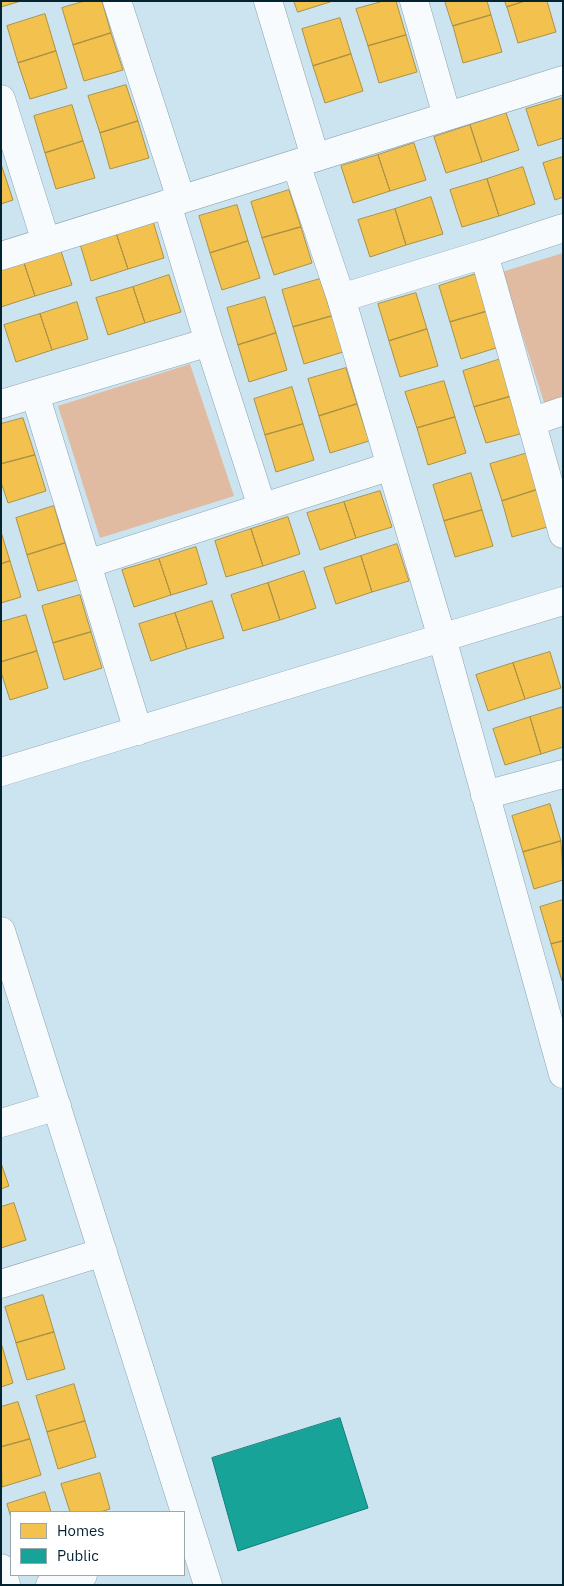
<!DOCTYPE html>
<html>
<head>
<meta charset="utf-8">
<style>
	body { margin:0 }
	#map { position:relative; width:564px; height:1586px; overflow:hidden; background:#cce3f0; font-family:"IBM Plex Sans",sans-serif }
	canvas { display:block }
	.frame { position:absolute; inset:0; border:2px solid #032331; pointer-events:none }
	.legend { position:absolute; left:10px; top:1511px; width:175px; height:65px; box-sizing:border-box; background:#fff; border:1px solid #9aa7ad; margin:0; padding:6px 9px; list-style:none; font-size:15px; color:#032331 }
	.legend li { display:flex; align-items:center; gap:10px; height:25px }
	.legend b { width:25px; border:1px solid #9aa7ad }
</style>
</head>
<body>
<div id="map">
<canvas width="564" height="1586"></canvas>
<div class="frame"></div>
<ul class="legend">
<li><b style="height:14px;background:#f2c14e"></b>Homes</li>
<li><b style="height:14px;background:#17a398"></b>Public</li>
</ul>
</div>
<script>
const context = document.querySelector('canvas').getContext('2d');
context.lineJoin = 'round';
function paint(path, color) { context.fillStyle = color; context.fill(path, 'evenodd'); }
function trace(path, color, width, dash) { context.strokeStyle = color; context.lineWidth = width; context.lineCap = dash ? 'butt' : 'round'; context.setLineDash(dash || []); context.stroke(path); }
paint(new Path2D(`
	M 563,253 L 563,399 L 545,405 L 502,272 Z
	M 190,364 L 234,496 L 100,538 L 58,406 Z`), '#e0baa1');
const homes = new Path2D(`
	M 1,1 L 21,1 L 1,7 Z
	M 85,1 L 102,1 L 111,33 L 73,45 L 62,8 Z
	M 294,1 L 333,1 L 298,12 Z
	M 384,1 L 396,1 L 406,35 L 368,46 L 356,9 Z
	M 445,1 L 487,1 L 491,15 L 453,26 Z
	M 505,1 L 525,1 L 507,7 Z
	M 525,1 L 547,1 L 556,32 L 518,43 L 507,7 Z
	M 45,14 L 56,51 L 18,63 L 7,26 Z
	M 491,15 L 502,52 L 463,63 L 453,26 Z
	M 340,18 L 351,54 L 313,66 L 302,29 Z
	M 111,33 L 123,70 L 84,81 L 73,45 Z
	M 406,35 L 417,72 L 379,83 L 368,46 Z
	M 56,51 L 67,88 L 30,99 L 18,63 Z
	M 351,54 L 363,91 L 325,103 L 313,66 Z
	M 126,85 L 138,121 L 100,133 L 88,96 Z
	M 563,98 L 563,138 L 538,146 L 526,109 Z
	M 72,105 L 83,141 L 45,153 L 34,116 Z
	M 506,113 L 519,150 L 482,162 L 470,125 Z
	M 138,121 L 149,158 L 110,169 L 100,133 Z
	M 470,125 L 482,162 L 446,173 L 434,137 Z
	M 83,141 L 95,178 L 56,189 L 45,153 Z
	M 414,143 L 426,180 L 390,191 L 378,155 Z
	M 378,155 L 390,191 L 353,203 L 341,166 Z
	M 563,157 L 563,197 L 555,200 L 543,163 Z
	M 1,164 L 13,200 L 1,204 Z
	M 523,167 L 535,204 L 499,216 L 487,179 Z
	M 487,179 L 499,216 L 462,227 L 450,190 Z
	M 289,190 L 301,227 L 262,238 L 251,202 Z
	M 431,197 L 443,234 L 406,245 L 395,209 Z
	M 237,205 L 248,241 L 210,253 L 199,216 Z
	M 395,209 L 406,245 L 370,257 L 358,220 Z
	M 153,221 L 164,258 L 128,269 L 116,233 Z
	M 301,227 L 312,263 L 274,275 L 262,238 Z
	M 116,233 L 128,269 L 91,281 L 80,244 Z
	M 248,241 L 260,278 L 222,290 L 210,253 Z
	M 60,248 L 72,285 L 35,296 L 23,260 Z
	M 23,260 L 35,296 L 1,307 L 1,267 Z
	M 476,274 L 488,311 L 450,322 L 439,286 Z
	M 169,275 L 181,312 L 145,323 L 133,287 Z
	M 320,279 L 332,316 L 293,327 L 282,290 Z
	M 133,287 L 145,323 L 108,335 L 96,298 Z
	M 416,293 L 427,329 L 389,341 L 378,304 Z
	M 265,297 L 276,333 L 238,345 L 227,308 Z
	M 77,302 L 88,339 L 52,350 L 40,314 Z
	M 488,311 L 499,347 L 461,359 L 450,322 Z
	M 40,314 L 52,350 L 16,362 L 4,325 Z
	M 332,316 L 343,352 L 304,364 L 293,327 Z
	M 427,329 L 438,366 L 400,377 L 389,341 Z
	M 276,333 L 287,370 L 249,382 L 238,345 Z
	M 501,359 L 512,396 L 474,407 L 463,371 Z
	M 346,368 L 357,404 L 319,416 L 308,379 Z
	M 444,381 L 455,417 L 417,428 L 405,392 Z
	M 292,387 L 303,424 L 265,435 L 254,399 Z
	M 512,396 L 524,433 L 486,443 L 474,407 Z
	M 357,404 L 369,441 L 330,453 L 319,416 Z
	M 455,417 L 466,453 L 428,465 L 417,428 Z
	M 23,418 L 35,455 L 1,464 L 1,424 Z
	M 303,424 L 314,460 L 276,472 L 265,435 Z
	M 528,453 L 539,489 L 502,501 L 490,464 Z
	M 35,455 L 46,491 L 8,503 L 1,482 L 1,464 Z
	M 471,473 L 482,510 L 444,521 L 433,485 Z
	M 539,489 L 551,526 L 512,537 L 502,501 Z
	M 380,491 L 392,527 L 356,538 L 344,502 Z
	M 344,502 L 356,538 L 320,550 L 307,513 Z
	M 54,506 L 65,543 L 27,555 L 16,518 Z
	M 482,510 L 493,546 L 455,557 L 444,521 Z
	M 288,517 L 300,554 L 263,566 L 251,529 Z
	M 251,529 L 263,566 L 226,577 L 215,541 Z
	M 1,532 L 10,561 L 1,564 Z
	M 65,543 L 77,580 L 38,591 L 27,555 Z
	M 397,544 L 409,581 L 372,592 L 361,556 Z
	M 196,547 L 207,584 L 171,595 L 159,559 Z
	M 361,556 L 372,592 L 336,604 L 324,568 Z
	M 159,559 L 171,595 L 134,607 L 122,570 Z
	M 10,561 L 21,597 L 1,603 L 1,564 Z
	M 304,571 L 316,608 L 280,620 L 268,583 Z
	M 268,583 L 280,620 L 243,631 L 231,595 Z
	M 80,595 L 91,632 L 53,643 L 42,606 Z
	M 212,601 L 224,638 L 187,649 L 175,613 Z
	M 175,613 L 187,649 L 151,661 L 139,624 Z
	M 26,615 L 37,651 L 1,662 L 1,622 Z
	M 91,632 L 102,668 L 64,680 L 53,643 Z
	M 37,651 L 48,688 L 10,700 L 1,672 L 1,662 Z
	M 550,652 L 561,688 L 525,699 L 513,663 Z
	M 513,663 L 525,699 L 488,711 L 476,675 Z
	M 563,707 L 563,747 L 541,754 L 530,717 Z
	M 530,717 L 541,754 L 505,765 L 493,729 Z
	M 550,804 L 561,841 L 523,852 L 512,816 Z
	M 561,841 L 563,880 L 534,889 L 523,852 Z
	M 563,900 L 563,941 L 551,944 L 540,907 Z
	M 563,941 L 563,980 L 562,981 L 551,944 Z
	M 1,1163 L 9,1186 L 1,1189 Z
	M 14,1203 L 26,1240 L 1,1248 L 1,1207 Z
	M 43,1295 L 54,1332 L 16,1343 L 5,1307 Z
	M 54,1332 L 65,1369 L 27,1380 L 16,1343 Z
	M 2,1346 L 13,1383 L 1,1387 L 1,1347 Z
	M 74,1384 L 85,1421 L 47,1432 L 36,1396 Z
	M 18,1402 L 30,1439 L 1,1447 L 1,1407 Z
	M 85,1421 L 96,1457 L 58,1469 L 47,1432 Z
	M 30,1439 L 41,1475 L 2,1487 L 1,1447 Z
	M 100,1473 L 110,1509 L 100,1512 L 70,1512 L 61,1484 Z
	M 45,1492 L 51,1512 L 11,1512 L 11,1518 L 7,1504 Z`);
paint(homes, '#f2c14e');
trace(homes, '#aa9245', 1);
const public = new Path2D(`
	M 340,1418 L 368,1508 L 238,1551 L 212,1458 Z`);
paint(public, '#17a398');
trace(public, '#117d79', 1);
const minor = new Path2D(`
	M 117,1 L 181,199
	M 268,1 L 315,157
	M 414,1 L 447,116
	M 1,99 L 46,242
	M 296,164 L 341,298 L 484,254 L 563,534
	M 484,254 L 563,228
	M 1,256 L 563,80
	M 341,298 L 442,638 L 563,1074
	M 209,342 L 262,507
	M 35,394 L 138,731
	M 1,404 L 209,342 L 167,204
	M 531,422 L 563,411
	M 87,564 L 391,466
	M 1,772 L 563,601
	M 485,795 L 563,774
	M 1,931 L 208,1585
	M 1,1123 L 57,1106
	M 1,1284 L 103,1252
	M 1,1568 L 6,1585
	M 50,1585 L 83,1575`);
trace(minor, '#8ca5b1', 29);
trace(minor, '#f7fbfd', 28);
</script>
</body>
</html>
